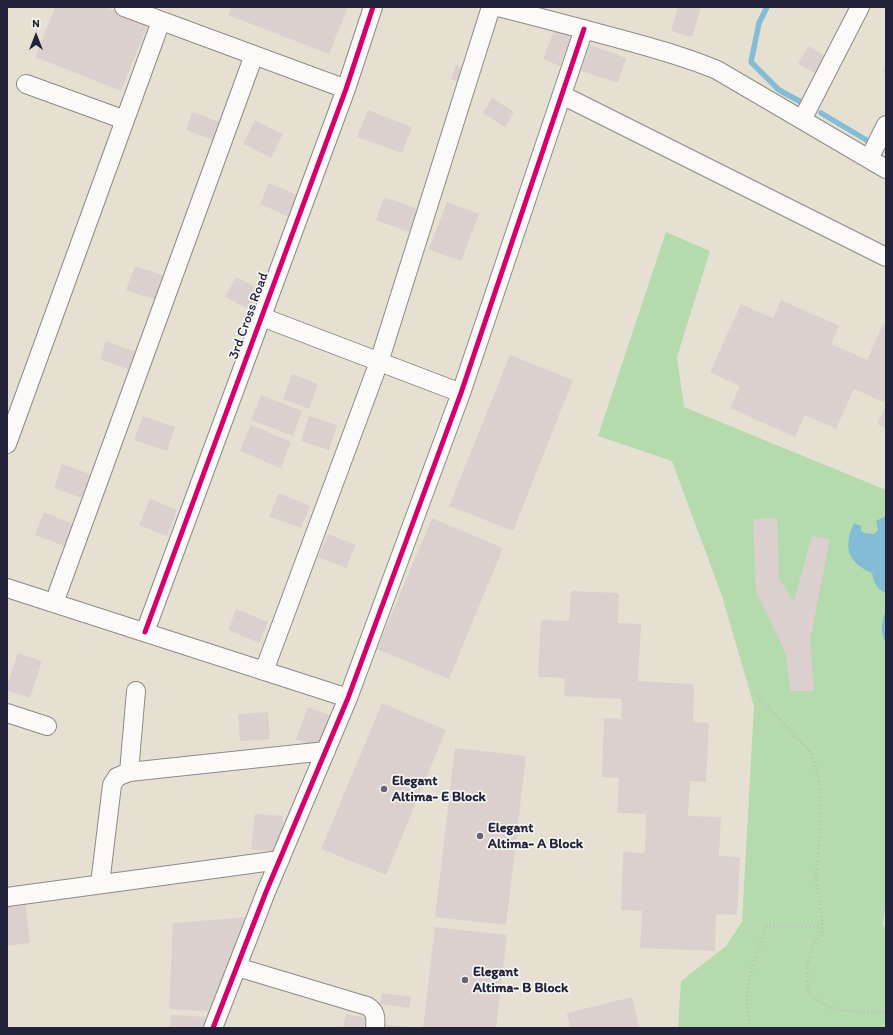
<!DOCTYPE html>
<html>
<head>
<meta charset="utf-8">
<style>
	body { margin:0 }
	#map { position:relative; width:893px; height:1035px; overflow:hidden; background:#e6e0d2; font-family:Itim,sans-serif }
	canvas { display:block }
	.frame { position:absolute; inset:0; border:8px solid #22223b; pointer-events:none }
	.north { position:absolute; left:16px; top:16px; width:40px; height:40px; -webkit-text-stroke:3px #f6f6f2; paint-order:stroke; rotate:0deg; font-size:11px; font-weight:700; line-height:16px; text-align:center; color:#22223b }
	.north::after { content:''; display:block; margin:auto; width:14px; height:18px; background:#22223b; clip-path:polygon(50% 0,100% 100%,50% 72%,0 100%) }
</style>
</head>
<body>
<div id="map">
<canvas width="893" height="1035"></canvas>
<div class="frame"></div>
<div class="north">N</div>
</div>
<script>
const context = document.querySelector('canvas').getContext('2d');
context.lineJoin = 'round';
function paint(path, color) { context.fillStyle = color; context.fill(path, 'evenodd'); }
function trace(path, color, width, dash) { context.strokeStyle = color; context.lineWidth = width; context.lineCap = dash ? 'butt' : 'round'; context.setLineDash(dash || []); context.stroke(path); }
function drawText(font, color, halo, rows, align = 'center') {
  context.font = font + ' Itim,sans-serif'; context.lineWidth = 3.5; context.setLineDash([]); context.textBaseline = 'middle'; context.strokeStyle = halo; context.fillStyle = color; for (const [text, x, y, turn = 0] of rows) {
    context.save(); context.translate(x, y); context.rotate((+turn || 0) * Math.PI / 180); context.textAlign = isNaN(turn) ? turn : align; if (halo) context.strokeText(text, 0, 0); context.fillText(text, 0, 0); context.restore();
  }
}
paint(new Path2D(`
	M 666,232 L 710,251 L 677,357 L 684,407 L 886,490 L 886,899 L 883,926 L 886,928 L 886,1028 L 678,1028 L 681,981 L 726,946 L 742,922 L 754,706 L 722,596 L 672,461 L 598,436 Z`), '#b4daae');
paint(new Path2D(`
	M 886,516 L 886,593 C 876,589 874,582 872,573 C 847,562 843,547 854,523 L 861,526 L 861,531 L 864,533 L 874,534 L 878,530 L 876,521 Z
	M 886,609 L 886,643 C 879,632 882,621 886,609 Z`), '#85bcd5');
trace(new Path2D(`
	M 767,7 L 759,23 L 751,62 L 779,90 L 801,102
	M 821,113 L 868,141`), '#85bcd5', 5.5);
paint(new Path2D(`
	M 55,7 L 105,7 L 148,24 L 121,91 L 35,57 Z
	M 232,7 L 348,7 L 329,54 L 228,15 Z
	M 678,7 L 701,7 L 692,37 L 671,31 Z
	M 556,26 L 573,32 L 560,66 L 543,59 Z
	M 590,45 L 626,58 L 618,83 L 581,71 Z
	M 808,46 L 832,60 L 822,77 L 798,64 Z
	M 456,65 L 468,70 L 463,83 L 451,79 Z
	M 886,66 L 886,74 L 882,72 Z
	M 492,98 L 514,112 L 505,127 L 483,113 Z
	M 368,110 L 412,127 L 402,153 L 357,137 Z
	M 192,112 L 225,124 L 218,142 L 186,130 Z
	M 255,120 L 283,134 L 271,158 L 243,144 Z
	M 269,183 L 304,198 L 294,219 L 260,204 Z
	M 384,197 L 417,209 L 409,232 L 376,220 Z
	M 447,202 L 479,214 L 461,261 L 429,249 Z
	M 135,266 L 168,277 L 159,301 L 126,290 Z
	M 236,277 L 262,290 L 251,310 L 225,297 Z
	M 781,300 L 839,326 L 831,344 L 867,360 L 883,324 L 886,326 L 886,403 L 854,389 L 836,429 L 805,415 L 795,437 L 730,408 L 740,386 L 710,372 L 741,304 L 773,318 Z
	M 106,341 L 136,352 L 130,370 L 100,359 Z
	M 510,355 L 573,380 L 513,531 L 449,506 Z
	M 292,374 L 318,384 L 309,409 L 283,399 Z
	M 261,395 L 302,411 L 293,436 L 251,420 Z
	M 886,405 L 886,428 L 877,424 Z
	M 143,416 L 175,427 L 167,451 L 134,440 Z
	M 309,416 L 337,425 L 329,450 L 301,441 Z
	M 251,425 L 291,442 L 281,468 L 240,451 Z
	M 62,464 L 90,474 L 81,498 L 54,488 Z
	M 279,493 L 310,506 L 301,528 L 269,516 Z
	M 150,499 L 177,510 L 167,536 L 139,525 Z
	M 44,512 L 73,524 L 64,546 L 35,535 Z
	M 432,518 L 503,548 L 449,679 L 377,649 Z
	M 777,518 L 779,579 L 794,601 L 812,536 L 830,539 L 810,640 L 814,691 L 790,691 L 786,654 L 756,591 L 753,519 Z
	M 328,534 L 356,545 L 346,568 L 318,557 Z
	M 571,591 L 619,593 L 618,623 L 641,624 L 638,681 L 694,684 L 693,722 L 709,723 L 706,782 L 690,781 L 688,816 L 721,817 L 719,856 L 740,857 L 737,915 L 716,914 L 715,951 L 640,948 L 642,911 L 621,910 L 623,852 L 645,853 L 646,814 L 617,813 L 619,778 L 602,777 L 604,718 L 621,719 L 622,699 L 564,696 L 565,678 L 538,677 L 541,620 L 569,621 Z
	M 236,609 L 268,622 L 259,643 L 228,630 Z
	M 18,653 L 42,661 L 30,698 L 7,690 L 7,685 Z
	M 382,703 L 446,730 L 386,875 L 321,849 Z
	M 308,707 L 331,716 L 319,748 L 296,739 Z
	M 268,712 L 270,739 L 240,741 L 238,714 Z
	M 455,748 L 526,756 L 506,925 L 435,917 Z
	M 255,814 L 283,816 L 280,852 L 251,849 Z
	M 25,901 L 30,943 L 7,946 L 7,903 Z
	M 248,917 L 216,1012 L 169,1009 L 173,923 Z
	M 435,927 L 507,935 L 496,1028 L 423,1028 Z
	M 382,993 L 411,997 L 409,1008 L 380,1004 Z
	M 632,997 L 639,1028 L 570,1028 L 567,1013 Z
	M 346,1014 L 366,1018 L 364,1028 L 343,1028 Z
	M 171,1015 L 210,1017 L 206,1028 L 170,1028 Z
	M 384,1024 L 408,1027 L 408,1028 L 383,1028 Z`), '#dcd0ce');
const minor = new Path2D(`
	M 124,7 L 346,89
	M 498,7 C 542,18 587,30 631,42 C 660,50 689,58 717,70 L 886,169
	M 26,84 L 125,120
	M 562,95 L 886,257
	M 802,120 L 860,7
	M 869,159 L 886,125
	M 262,317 L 461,393
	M 7,444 L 161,21
	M 7,588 L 348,698
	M 54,603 L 254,55
	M 145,632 L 346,89 L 373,7
	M 264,671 L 379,362 L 491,7
	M 7,713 L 47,726
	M 129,772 L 136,691
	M 100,884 L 112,785 L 117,777 L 129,772 L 326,751
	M 7,897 L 280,860
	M 237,967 L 367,1006 C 376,1011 376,1018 375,1028
	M 213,1028 L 266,892 L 348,698 L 461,393 L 584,29`);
trace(minor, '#8d8b87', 20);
trace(new Path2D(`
	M 757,695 L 811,753 L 819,778 L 820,830 L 816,878 L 822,917 L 822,932 L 811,950 L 807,971 L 808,990 L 822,1003 L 836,1010 L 886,1013
	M 751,1028 C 740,992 754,959 767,926 L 822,927`), '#bcbbbb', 2.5, [1, 3]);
trace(minor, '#fbfaf8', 18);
trace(new Path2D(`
	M 145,632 L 346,89 L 373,7
	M 213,1028 L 266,892 L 348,698 L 461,393 L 584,29`), '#d6006c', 5);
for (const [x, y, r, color] of [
	[384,789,4,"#676470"],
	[480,836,4,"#676470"],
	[465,980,4,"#676470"]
]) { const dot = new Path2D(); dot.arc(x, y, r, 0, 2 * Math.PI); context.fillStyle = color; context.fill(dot); trace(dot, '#f6f6f2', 1.5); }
drawText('14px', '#22223b', '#f6f6f2', [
	["3rd Cross Road",249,316,-70]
]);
drawText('bold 14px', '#22223b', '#f6f6f2', [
	["Elegant",392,781],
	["Altima- E Block",392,797],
	["Elegant",488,828],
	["Altima- A Block",488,844],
	["Elegant",473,972],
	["Altima- B Block",473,988]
], 'left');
</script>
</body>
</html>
